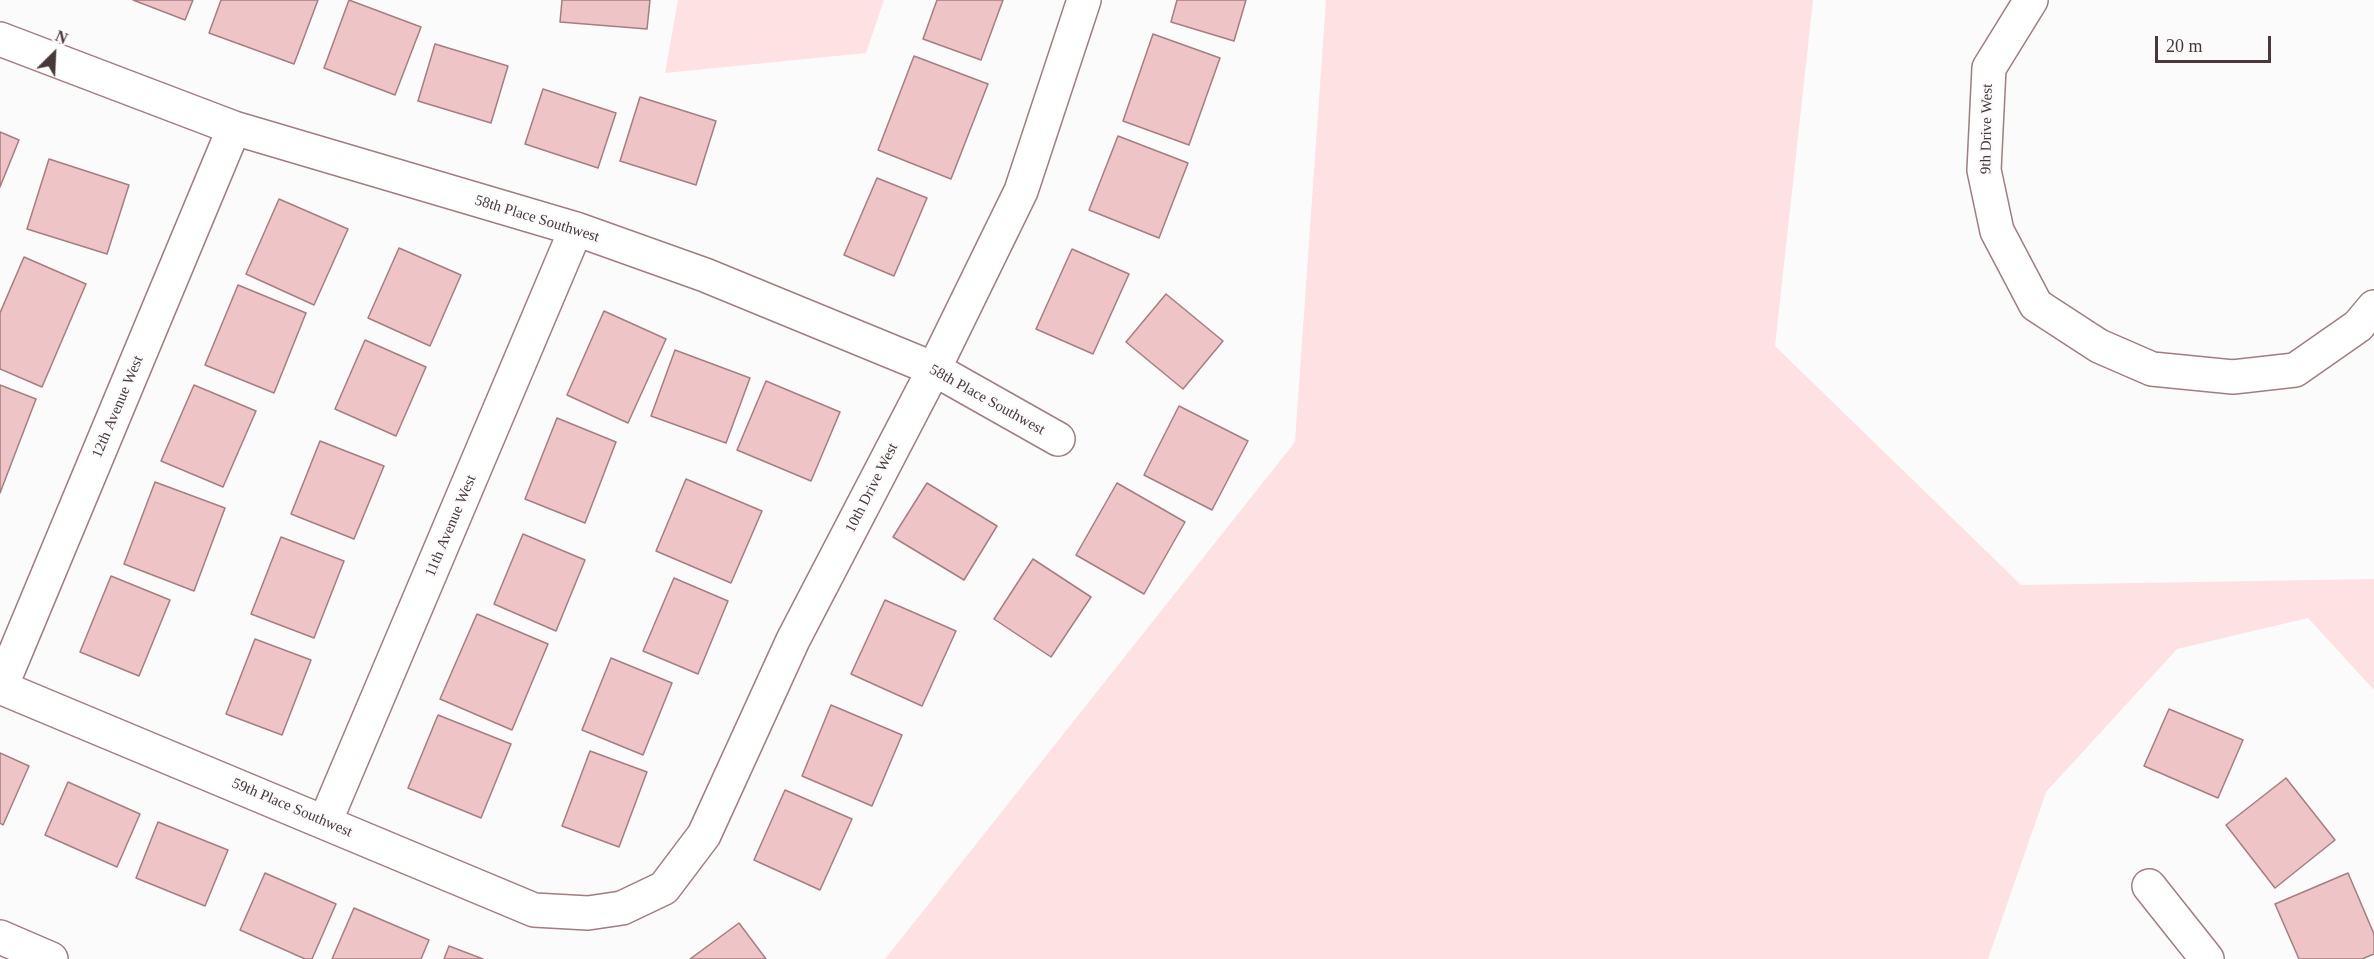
<!DOCTYPE html>
<html>
<head>
<meta charset="utf-8">
<style>
	body { margin:0 }
	#map { position:relative; width:2374px; height:959px; overflow:hidden; background:#fbfbfb; font-family:Georgia,serif }
	canvas { display:block }
	.north { position:absolute; left:24px; top:24px; width:60px; height:60px; -webkit-text-stroke:4px #fbfbfb; paint-order:stroke; rotate:24deg; font-size:16px; font-weight:700; line-height:24px; text-align:center; color:#493839 }
	.north::after { content:''; display:block; margin:auto; width:21px; height:27px; background:#493839; clip-path:polygon(50% 0,100% 100%,50% 72%,0 100%) }
	.scale { position:absolute; left:2155px; top:36px; width:116px; height:27px; box-sizing:border-box; border:3px solid #493839; border-top:0; padding-left:8px; font-size:18px; line-height:21px; white-space:nowrap; color:#493839; -webkit-text-stroke:4px #fbfbfb; paint-order:stroke }
</style>
</head>
<body>
<div id="map">
<canvas width="2374" height="959"></canvas>
<div class="north">N</div>
<div class="scale">20 m</div>
</div>
<script>
const context = document.querySelector('canvas').getContext('2d');
context.lineJoin = 'round';
function paint(path, color) { context.fillStyle = color; context.fill(path, 'evenodd'); }
function trace(path, color, width, dash) { context.strokeStyle = color; context.lineWidth = width; context.lineCap = dash ? 'butt' : 'round'; context.setLineDash(dash || []); context.stroke(path); }
function drawText(font, color, halo, rows, align = 'center') {
  context.font = font + ' Georgia,serif'; context.lineWidth = 4.5; context.setLineDash([]); context.textBaseline = 'middle'; context.strokeStyle = halo; context.fillStyle = color; for (const [text, x, y, turn = 0] of rows) {
    context.save(); context.translate(x, y); context.rotate((+turn || 0) * Math.PI / 180); context.textAlign = isNaN(turn) ? turn : align; if (halo) context.strokeText(text, 0, 0); context.fillText(text, 0, 0); context.restore();
  }
}
paint(new Path2D(`
	M 678,0 L 884,0 L 866,53 L 665,73 Z
	M 1326,0 L 1813,0 L 1775,346 L 2021,585 L 2374,579 L 2374,690 L 2308,618 L 2177,649 L 2046,792 L 1988,959 L 885,959 L 1295,442 Z`), '#fde1e3');
const building = new Path2D(`
	M 133,0 L 193,0 L 185,20 Z
	M 221,0 L 318,0 L 294,64 L 209,33 Z
	M 349,0 L 421,27 L 395,95 L 324,68 Z
	M 562,0 L 650,0 L 647,29 L 560,22 Z
	M 937,0 L 1003,0 L 981,60 L 923,39 Z
	M 1177,0 L 1246,0 L 1234,41 L 1171,22 Z
	M 1153,34 L 1220,58 L 1189,145 L 1123,121 Z
	M 435,44 L 508,66 L 491,123 L 418,101 Z
	M 914,56 L 988,84 L 951,179 L 878,150 Z
	M 543,89 L 616,113 L 598,168 L 525,144 Z
	M 640,97 L 716,121 L 696,185 L 620,161 Z
	M 0,132 L 19,140 L 0,187 Z
	M 1118,136 L 1188,163 L 1159,238 L 1089,210 Z
	M 49,159 L 129,185 L 107,254 L 27,229 Z
	M 877,178 L 927,198 L 894,276 L 844,255 Z
	M 279,199 L 348,229 L 314,305 L 246,274 Z
	M 399,248 L 461,275 L 430,346 L 368,318 Z
	M 1072,249 L 1129,274 L 1093,354 L 1036,329 Z
	M 24,257 L 86,284 L 42,387 L 0,369 L 0,313 Z
	M 238,285 L 306,313 L 274,393 L 205,365 Z
	M 1166,294 L 1223,341 L 1183,389 L 1126,342 Z
	M 604,311 L 666,339 L 628,423 L 567,395 Z
	M 365,340 L 426,367 L 396,436 L 335,409 Z
	M 675,350 L 750,378 L 726,443 L 651,416 Z
	M 766,381 L 840,412 L 811,481 L 737,450 Z
	M 0,385 L 36,399 L 0,493 Z
	M 194,385 L 256,411 L 223,487 L 161,461 Z
	M 1179,406 L 1248,441 L 1212,510 L 1144,475 Z
	M 557,418 L 616,442 L 585,523 L 525,499 Z
	M 320,441 L 384,466 L 354,539 L 291,514 Z
	M 686,479 L 762,511 L 731,583 L 656,551 Z
	M 155,482 L 225,508 L 194,591 L 124,564 Z
	M 927,483 L 997,526 L 964,580 L 893,537 Z
	M 1117,483 L 1185,522 L 1144,594 L 1076,555 Z
	M 523,534 L 585,560 L 556,631 L 494,604 Z
	M 281,537 L 344,561 L 314,638 L 251,614 Z
	M 1033,559 L 1091,597 L 1051,657 L 994,619 Z
	M 111,576 L 170,600 L 139,676 L 80,652 Z
	M 674,578 L 728,601 L 698,674 L 643,651 Z
	M 885,600 L 956,631 L 922,706 L 851,674 Z
	M 477,614 L 548,644 L 512,730 L 440,699 Z
	M 255,639 L 311,660 L 282,735 L 226,714 Z
	M 611,658 L 672,683 L 643,755 L 582,730 Z
	M 831,705 L 902,735 L 872,806 L 802,776 Z
	M 2169,709 L 2243,740 L 2218,798 L 2144,766 Z
	M 438,715 L 511,744 L 481,818 L 408,788 Z
	M 590,751 L 647,772 L 619,847 L 562,826 Z
	M 0,753 L 29,766 L 3,825 L 0,823 Z
	M 2286,778 L 2335,840 L 2275,888 L 2226,825 Z
	M 68,782 L 140,814 L 117,867 L 45,835 Z
	M 785,790 L 852,819 L 820,890 L 754,860 Z
	M 158,822 L 228,850 L 205,906 L 136,878 Z
	M 265,873 L 336,904 L 312,959 L 305,959 L 240,930 Z
	M 2348,873 L 2374,934 L 2374,954 L 2362,959 L 2299,959 L 2275,904 Z
	M 354,908 L 429,940 L 421,959 L 332,959 Z
	M 739,923 L 766,959 L 690,959 Z
	M 449,946 L 483,959 L 444,959 Z`);
paint(building, '#eec4c7');
trace(building, '#a57e81', 1.5);
const minor = new Path2D(`
	M 2031,0 L 1989,68 L 1984,170 L 1997,231 L 2036,305 L 2099,346 L 2152,369 L 2233,377 L 2295,370 L 2358,326 L 2374,307
	M 0,39 L 234,128 L 576,229 L 705,275 L 934,369 L 1058,439
	M 0,687 L 534,910 L 588,913 L 622,908 L 664,888 L 704,835 L 793,640 L 934,369 L 1021,191 L 1084,0
	M 1,687 L 234,128
	M 325,822 L 576,229
	M 2149,886 L 2207,959
	M 0,937 L 51,959`);
trace(minor, '#a37c7f', 36);
trace(minor, '#fff', 33);
drawText('15px', '#493839', '#fbfbfb', [
	["9th Drive West",1987,129,-89],
	["58th Place Southwest",537,219,17],
	["58th Place Southwest",987,400,29],
	["12th Avenue West",118,407,-67],
	["10th Drive West",872,488,-63],
	["11th Avenue West",451,526,-67],
	["59th Place Southwest",292,808,23]
]);
</script>
</body>
</html>
